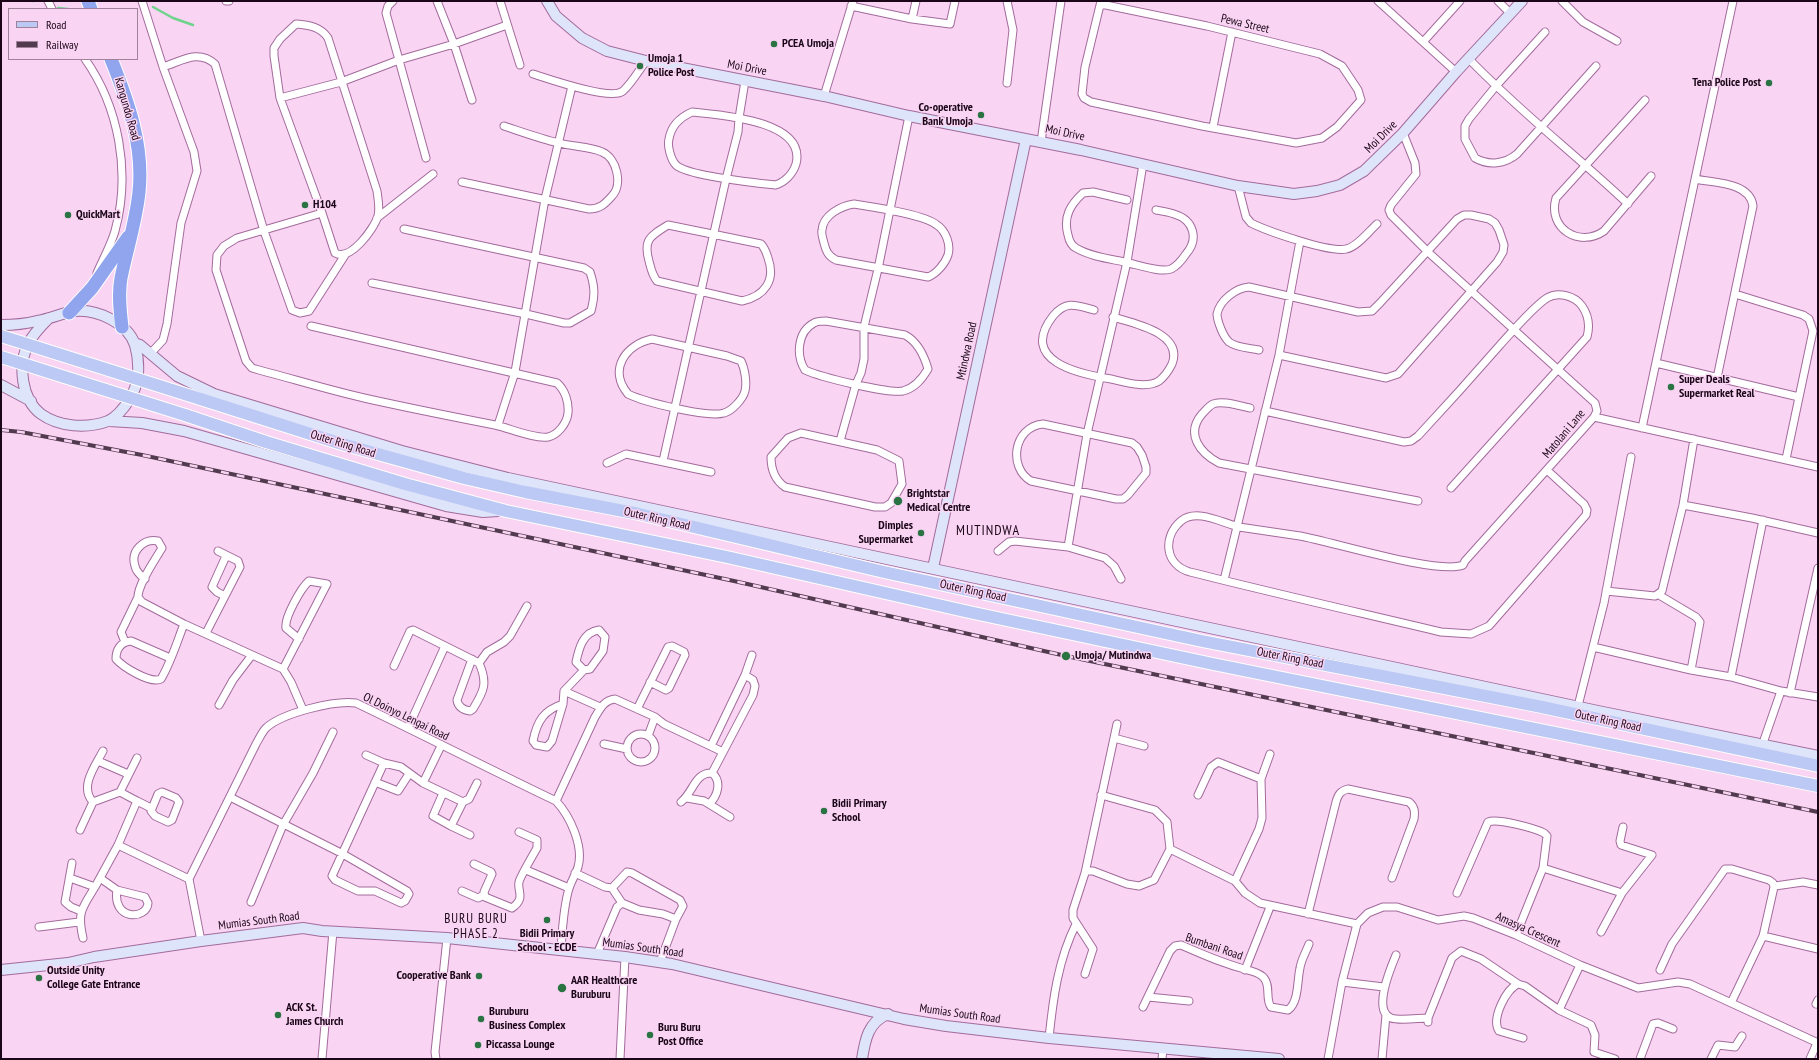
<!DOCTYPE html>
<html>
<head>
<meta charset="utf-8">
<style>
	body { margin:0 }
	#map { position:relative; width:1819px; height:1060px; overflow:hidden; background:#f9d4f3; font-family:"PT Sans Narrow",sans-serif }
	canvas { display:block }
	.frame { position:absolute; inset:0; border:2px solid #1a0618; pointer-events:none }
	.legend { position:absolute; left:8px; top:8px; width:130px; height:52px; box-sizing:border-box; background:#f9d4f3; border:1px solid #a0829b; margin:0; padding:5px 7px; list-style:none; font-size:12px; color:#1a0618 }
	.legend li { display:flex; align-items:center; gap:8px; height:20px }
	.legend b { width:20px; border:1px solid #a0829b }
</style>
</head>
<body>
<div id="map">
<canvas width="1819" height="1060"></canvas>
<div class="frame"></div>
<ul class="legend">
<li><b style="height:5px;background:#bdc9f5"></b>Road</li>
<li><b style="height:5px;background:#523a4f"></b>Railway</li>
</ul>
</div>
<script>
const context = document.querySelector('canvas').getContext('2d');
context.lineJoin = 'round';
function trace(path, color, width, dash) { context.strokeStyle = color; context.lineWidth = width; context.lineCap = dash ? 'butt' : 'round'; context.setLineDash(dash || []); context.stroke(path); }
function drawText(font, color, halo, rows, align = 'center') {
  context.font = font + ' "PT Sans Narrow",sans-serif'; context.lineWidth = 3; context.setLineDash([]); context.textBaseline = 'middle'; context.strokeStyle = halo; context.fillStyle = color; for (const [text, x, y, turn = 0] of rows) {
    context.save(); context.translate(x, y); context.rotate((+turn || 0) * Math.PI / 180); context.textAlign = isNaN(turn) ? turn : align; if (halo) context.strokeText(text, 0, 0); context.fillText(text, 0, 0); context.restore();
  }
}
trace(new Path2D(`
	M 32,1 L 33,1
	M 153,7 L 173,18 L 193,25
	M 58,8 L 68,9`), '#6ed38c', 2.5);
const street = new Path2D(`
	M 48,1 L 52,9
	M 142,1 L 163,67 L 194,152 L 197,171 L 181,223 L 167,324 L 163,340 L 150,354
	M 226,1 L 229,1
	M 393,1 L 388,6 L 386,13 L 426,158
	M 437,1 L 454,44 L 472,100
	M 500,1 L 520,65
	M 1007,1 L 1013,30 L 1007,83
	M 1378,1 L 1456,72
	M 1498,1 L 1510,13
	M 1562,1 L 1583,22 L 1617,41
	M 1101,4 L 1207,26 L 1320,54 L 1342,66 L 1358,90 L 1361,100 L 1337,127 L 1322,138 L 1296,143 L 1202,126 L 1091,102 L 1084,98 L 1082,94 L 1085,67 L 1101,1
	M 851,6 L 912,19 L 950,24 L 955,1
	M 912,19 L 916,1
	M 1545,32 L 1496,86 L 1469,119 L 1465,126 L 1465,139 L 1475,158 C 1489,166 1505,164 1517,154 L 1596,66
	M 1423,42 L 1460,1
	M 85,59 C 119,107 131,173 115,231 C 111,245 103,259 97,273
	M 1469,59 C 1519,111 1576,155 1628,204
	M 163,67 C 182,61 198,49 215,64 L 264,231 L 292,310 L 300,313 L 309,311 L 345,255
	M 533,74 C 549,79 611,101 623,91 C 632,83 639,70 646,61
	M 824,96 L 853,1
	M 280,98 L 341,82 L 399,60 L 454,44 L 507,25
	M 1645,100 L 1556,198 C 1547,229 1580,248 1604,231 L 1651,176
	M 692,112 C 719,115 807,120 796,164 C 793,174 784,183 775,185 C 757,183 687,176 676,165 C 671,160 667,146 669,139 C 671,126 681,117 692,112 Z
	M 1213,127 L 1232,32
	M 1403,133 L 1415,163 L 1416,174 L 1391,205 L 1389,210 L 1391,215 L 1428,252 L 1595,403 L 1597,411 L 1594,417 L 1465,561 L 1463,565 C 1438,575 1333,542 1300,536 C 1280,533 1260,530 1239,527 C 1222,523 1197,508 1181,521 C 1162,537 1165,565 1190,572 C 1273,593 1357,612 1441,632 L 1471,634 L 1489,626 L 1586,515 L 1587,510 L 1584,504 L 1548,471
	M 1041,142 L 1061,1
	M 1695,179 C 1714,183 1750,182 1753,206 L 1717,378
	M 462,182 L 589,209 C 600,209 605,204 612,196 C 623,185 617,158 602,152 C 589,146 573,147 559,143 C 541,139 522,132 504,126
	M 1238,186 L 1246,217 L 1251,223 C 1267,231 1330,253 1346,249 C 1357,247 1368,232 1377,224
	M 1127,200 L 1093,192 L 1083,193 C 1070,205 1063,217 1068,235 C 1069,240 1072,246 1076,248 C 1091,257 1112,259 1129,263 C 1138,265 1162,273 1171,269 C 1177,266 1182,260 1186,254 C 1199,239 1194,220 1174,214 C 1169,212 1162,211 1156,210
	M 854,204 C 872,207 924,214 937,225 C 946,231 951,245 948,255 C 945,264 936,274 928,277 L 836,260 C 828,256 826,251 824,243 C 823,239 821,234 822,230 C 823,215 841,206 854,204 Z
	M 377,218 L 433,174
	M 668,225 L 761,244 C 765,248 766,252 768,258 C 776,280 765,296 742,301 L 657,281 C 652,275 651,269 649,261 C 643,240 650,236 668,225 Z
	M 372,283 L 526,314 L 564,323 L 570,323 L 591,311 C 595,296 595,287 590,272 L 584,268 L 404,229
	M 1735,294 L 1803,315 L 1809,319 L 1813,331 L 1786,459
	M 1094,310 C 1076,305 1066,300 1053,316 C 1018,361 1079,374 1111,379 C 1125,382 1146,389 1159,381 C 1164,377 1169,370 1172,364 C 1184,333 1133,323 1113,317
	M 826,321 L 905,335 C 918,342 924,355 928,369 C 922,379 915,388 903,391 C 889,394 820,377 805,370 C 796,356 797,332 814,323 C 817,321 822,321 826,321 Z
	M 311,326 L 557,383 C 565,390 569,402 568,413 C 567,423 558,435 548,437 C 534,439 509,428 495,425 C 454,417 414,409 373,400 C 335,392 297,380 259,370 L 252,368 L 246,361 L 216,270 L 217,255 L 224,246 L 237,238 L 322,213 L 280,98 L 274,56 L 274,48 L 280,39 L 296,24 C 309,25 321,27 328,38 L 377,191 C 378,199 380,207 378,216 C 374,229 350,262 335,253 L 322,213
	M 652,339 L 727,356 L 741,361 C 745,369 747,383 745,391 C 743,399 732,411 724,413 C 708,418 644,402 628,394 C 608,370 625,345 652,339 Z
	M 1259,350 C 1250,348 1237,348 1229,342 C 1225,338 1223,334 1221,329 C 1219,324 1217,319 1217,314 C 1220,300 1236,288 1249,287 L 1358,312 L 1372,311 L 1380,303 L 1457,219 L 1464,215 L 1471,215 L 1489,219 L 1495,223 L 1499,230 L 1504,245 L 1503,252 L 1497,262 L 1398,374 L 1386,378 L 1279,355
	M 1656,363 L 1799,397
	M 1250,408 C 1240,406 1222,400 1213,404 C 1209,406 1205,411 1202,414 C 1185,434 1200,453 1219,463 L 1418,501
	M 1265,411 L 1404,442 L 1411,441 L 1418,436 C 1446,406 1473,376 1500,345 C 1511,333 1533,307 1547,298 C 1558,291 1575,296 1582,306 C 1589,316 1590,326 1587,337 L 1451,488
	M 1594,417 L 1818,467
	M 1043,424 L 1132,443 L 1137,447 L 1142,455 L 1146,467 L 1146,473 L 1128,495 L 1123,499 L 1116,499 L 1031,481 C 1008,468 1013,427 1043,424 Z
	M 498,425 L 515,372 L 545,199 L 572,86
	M 1642,428 L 1733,1
	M 801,433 L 877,450 L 899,461 L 902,484 L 891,503 L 885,507 L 875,507 L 785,487 C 775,480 771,469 771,457 L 788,438 Z
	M 840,441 L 856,384 L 861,373 L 864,359 L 864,327 L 878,269 L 909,116
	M 663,461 L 726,179 L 738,132 L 739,118 L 745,81
	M 607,463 L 626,454 L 711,472
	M 1683,505 L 1752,518 L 1818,533
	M 998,551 L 1009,542 L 1015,541 L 1068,547
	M 145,579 C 141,576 136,571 135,566 C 130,551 144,538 158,541 L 162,548 C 155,560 138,584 138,597 L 142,602 L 184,624 L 283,669 L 291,682 L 303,710
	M 1121,579 L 1114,566 L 1105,558 L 1068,547 L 1087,434 L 1127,262 L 1143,164
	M 1224,580 L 1279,355 L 1300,241
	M 1606,591 L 1655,596 L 1662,591 L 1683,505 L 1694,439
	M 1659,595 L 1696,617 L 1700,622 L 1691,670
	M 225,596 L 217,592 L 212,587 L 226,556
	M 206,633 L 240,567 L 238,561 L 218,551
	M 125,642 L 121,632 L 138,597
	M 1593,647 L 1691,670 L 1731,677 L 1781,691 L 1818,697
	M 170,658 L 131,641 C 121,642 116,649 116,659 C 123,667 150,684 161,679 C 171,662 177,642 184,624
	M 472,659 L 457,700 C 458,707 464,710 470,711 L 473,709 C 484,691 488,683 479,663
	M 394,666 L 410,631 L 413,630 L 479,663 L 487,652 L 504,642 L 510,636 L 527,606
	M 283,669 L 327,584 L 309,581 C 301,588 284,618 286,628 L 299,639
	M 1731,677 L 1763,520
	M 564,691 L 600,707
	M 1790,693 L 1818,568
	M 563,704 C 544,710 537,721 533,741 L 536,745 L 547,747 L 552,741 L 563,704 L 564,691 L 584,670 L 576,662 C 579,648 583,632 599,630 L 605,637 L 603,651 L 590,669 L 584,670
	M 219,705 L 233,680 L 252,655
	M 1578,706 L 1604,603 L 1631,457
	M 637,709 L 668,647 L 672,646 L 684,652 L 685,655 L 669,688 L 666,690 L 650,682
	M 408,728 L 445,646
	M627 748a14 14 0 1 1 28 0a14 14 0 1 1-28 0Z
	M 648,736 L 655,717
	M 1114,738 L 1144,746
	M 1763,743 L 1781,691
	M 604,744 L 627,749
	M 711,746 L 745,675 L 752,655
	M 366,755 L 384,763
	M 98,761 L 128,774
	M 712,773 L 753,695 L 755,686 L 753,680 L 745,675
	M 375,782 L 398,791 L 409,774
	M 423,783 L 441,746
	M 120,792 L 137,758
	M 162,792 L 176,798 L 179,802 L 172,820 L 168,822 L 155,816 L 151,811 L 158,794 Z
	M 443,793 L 433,816 L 451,826
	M 1198,795 L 1211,767 L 1218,762 L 1261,779
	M 230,797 L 341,853 L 407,891 L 409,894 L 405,901 L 401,903 L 375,891 L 358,891 L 335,880 L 332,876 L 384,763 L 401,767 L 423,783 L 463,802
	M 687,798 L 704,801 L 730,817
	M 137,801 L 151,808
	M 556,801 L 595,717 C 600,709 604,700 615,699 L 655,717 L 664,724 L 723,752
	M 93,802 C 79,787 95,766 103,751
	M 681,802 C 693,793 695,772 712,773 C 722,781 718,796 709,804
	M 80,830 L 93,802 L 120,792 L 137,801 L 118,845
	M 470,835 L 451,826 L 463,802 L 469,799 L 477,783
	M 1170,849 L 1235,881 L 1245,893 L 1260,903 L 1357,924
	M 72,863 L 65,902 L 71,907 L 81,911
	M 474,864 L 491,872 L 492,874 L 484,892 L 485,897 L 512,908 C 526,898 517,891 519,882 C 520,877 533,855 537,848 L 537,840 L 519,832
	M 1543,868 L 1622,893
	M 526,870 L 569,888
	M 575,873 L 605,887 L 612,888 L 622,903 L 639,910 L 663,914 L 676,919
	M 1085,873 L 1117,724
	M 70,878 L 95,887 L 118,845 L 189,879
	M 100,878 L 117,890 L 145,897 L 148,903 C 147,920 112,921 117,890
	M 1235,881 L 1259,829 L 1262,818 L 1261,779 L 1270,754
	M 1775,886 L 1803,882 L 1818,885
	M 612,888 L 627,872 L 632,873 L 680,900 L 683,906 L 676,919 L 660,962
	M 462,891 L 478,898 L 484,895
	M 1457,893 L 1488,822 C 1497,818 1534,828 1544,833 L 1547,836 L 1543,868 L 1516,935
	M 251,902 L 283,825 L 313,773 L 333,732
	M 1308,914 L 1336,802 C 1338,795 1340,791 1348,789 L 1409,802 C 1415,807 1415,812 1414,819 L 1392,878
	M 39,927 L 79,922
	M 1601,932 L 1622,893 L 1652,855 L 1621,845 L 1620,841 L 1623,827
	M 1763,936 L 1818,949
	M 83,938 C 77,912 82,908 95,887
	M 201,941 L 189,879 L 256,744 C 259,739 262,732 266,728 C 282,713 335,700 356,703 C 423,735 489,769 556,801 C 570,816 584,846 578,867 C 575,876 570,883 568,892 C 563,912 562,931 561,951
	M 597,954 L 617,907 L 622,903
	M 1396,955 C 1391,967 1372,1011 1391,1018 C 1399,1021 1419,1018 1428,1018 L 1428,1022
	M 1245,970 L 1270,907
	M 1660,970 L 1672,944 L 1725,869 L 1732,869 L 1769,880 L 1773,883 L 1774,887 L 1763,936 L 1731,1003
	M 1085,974 L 1093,949 L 1073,918 L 1073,910 L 1085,873 L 1087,871 L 1093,871 L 1127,884 L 1139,886 L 1154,880 L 1170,849 L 1167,822 L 1155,810 L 1101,795
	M 1342,982 L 1384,987
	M 1148,997 L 1189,1001
	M 1816,1004 L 1818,1000
	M 1143,1007 L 1170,951 L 1175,946 L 1181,945 C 1204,955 1224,964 1248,970 C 1254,972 1260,973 1264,978 C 1271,986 1265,999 1271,1007 L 1288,1010 C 1299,1002 1297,981 1300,968 C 1301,960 1306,952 1309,944
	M 1559,1010 L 1580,965
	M 1428,1018 L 1452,958 L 1461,951 L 1481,959 L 1518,984
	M 1049,1038 C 1053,999 1058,960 1076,924
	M 1523,1038 L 1499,1031 C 1491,1019 1506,989 1518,984 L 1525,986 L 1559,1010 L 1591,1025 L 1595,1035 L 1594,1052 L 1615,1059
	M 322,1059 L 333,931
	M 436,1059 L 435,1052 L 447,938
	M 620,1059 L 625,957
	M 1162,1059 L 1163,1049
	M 1328,1059 L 1342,982 L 1357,924 L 1368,913 L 1383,907 L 1397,907 L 1438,920 L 1464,916 L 1473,918 L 1516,935 L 1580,965 L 1638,988 L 1678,982 L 1690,984 L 1818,1043
	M 1382,1059 L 1386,1015
	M 1640,1059 L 1653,1024 L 1658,1023 L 1673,1029
	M 1711,1059 L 1718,1045 L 1735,1047 L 1742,1036
	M 1810,1059 L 1817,1043`);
const secondary = new Path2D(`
	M 547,1 L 556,16 L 582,38 L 607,51 L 646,61 L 824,96 L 909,116 L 1081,150 L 1238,186 L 1294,194 L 1317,191 L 1340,185 L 1364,171 L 1403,133 L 1456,72 L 1522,1
	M 1,325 C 13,325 25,324 37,321 C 50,319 62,313 75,311 C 97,309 128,323 135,345 C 140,363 140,384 129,400 C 124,408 117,417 108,421 C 87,429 59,427 41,414 C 21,399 18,365 28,344 C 33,334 41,326 49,318
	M 134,343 L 140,345 L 177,376 L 214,394 L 402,451 L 508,478 L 1598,711 L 1818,756
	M 1,385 L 31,401
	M 109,421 L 142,423 L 184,431 L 446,506 L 483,512 L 498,511
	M 933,568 L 1026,139
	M 1,970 L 68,963 L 94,957 L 201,941 L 303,928 L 322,931 L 447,938 L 625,957 L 672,964 L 904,1019 L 946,1026 L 1049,1038 L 1279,1059
	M 862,1059 C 865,1040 868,1022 888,1014`);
const primary = new Path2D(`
	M 191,396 L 342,444 L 464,478 L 525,492 L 639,514 L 884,572 L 1202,641 L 1537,706 L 1818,766
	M 185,415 L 266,442 L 405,484 L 506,511 L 727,557 L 969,612 L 1213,664 L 1818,786`);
const highway = new Path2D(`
	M 88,1 L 91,9
	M 111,59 C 128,101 144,146 139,192 C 136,221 127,249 121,278 C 118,294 120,311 122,327
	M 69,313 L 92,288 L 128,237`);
trace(street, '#a36b9c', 9);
trace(secondary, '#a36b9c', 12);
trace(primary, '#fff', 14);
trace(highway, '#fff', 15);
trace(street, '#fff', 7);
trace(secondary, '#dee4fa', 10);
trace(primary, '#bdc9f5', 12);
trace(highway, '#91a5ef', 13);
const rail = new Path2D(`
	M 1,430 L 21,432 L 142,455 L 734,581 L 1066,656 L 1818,812`);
trace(rail, '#523a4f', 4);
trace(rail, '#f9d4f3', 2.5, [8]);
const primaryBridge = new Path2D(`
	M 1,336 L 191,396
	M 1,357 L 185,415`);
trace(primaryBridge, '#fff', 14, []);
trace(primaryBridge, '#bdc9f5', 12);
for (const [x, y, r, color] of [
	[774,44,4,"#297442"],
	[640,66,4,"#297442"],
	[1769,83,4,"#297442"],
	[981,115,4,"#297442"],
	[305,205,4,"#297442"],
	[68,215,4,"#297442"],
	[1671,387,4,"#297442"],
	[898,501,5,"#297442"],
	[921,533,4,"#297442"],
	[1066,656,5,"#297442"],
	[824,811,4,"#297442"],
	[547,920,4,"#297442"],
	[479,976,4,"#297442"],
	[39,978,4,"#297442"],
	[562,988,5,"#297442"],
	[278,1015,4,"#297442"],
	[481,1019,4,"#297442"],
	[650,1035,4,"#297442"],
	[478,1045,4,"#297442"]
]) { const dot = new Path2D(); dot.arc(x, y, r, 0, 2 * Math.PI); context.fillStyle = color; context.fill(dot); trace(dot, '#f9d4f3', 1.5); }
drawText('12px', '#1a0618', '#f9d4f3', [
	["Pewa Street",1245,24,13],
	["Moi Drive",747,68,11],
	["Kangundo Road",127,109,74],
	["Moi Drive",1065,133,12],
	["Moi Drive",1381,137,-45],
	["Mtindwa Road",967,351,-78],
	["Matolani Lane",1564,434,-50],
	["Outer Ring Road",343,444,17],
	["Outer Ring Road",657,519,13],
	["Outer Ring Road",973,591,12],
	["Outer Ring Road",1290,658,11],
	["Ol Doinyo Lengai Road",406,717,26],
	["Outer Ring Road",1608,721,12],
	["Mumias South Road",259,921,-7],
	["Amasya Crescent",1528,930,24],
	["Bumbani Road",1214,947,19],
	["Mumias South Road",643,948,8],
	["Mumias South Road",960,1014,8]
]);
drawText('bold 12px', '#1a0618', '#f9d4f3', [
	["PCEA Umoja",782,44],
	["Umoja 1",648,59],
	["Police Post",648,73],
	["Tena Police Post",1761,83,"right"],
	["Co-operative",973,108,"right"],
	["Bank Umoja",973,122,"right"],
	["H104",313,205],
	["QuickMart",76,215],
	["Super Deals",1679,380],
	["Supermarket Real",1679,394],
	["Brightstar",907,494],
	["Medical Centre",907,508],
	["Dimples",913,526,"right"],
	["Supermarket",913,540,"right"],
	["Umoja/ Mutindwa",1075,656],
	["Bidii Primary",832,804],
	["School",832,818],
	["Bidii Primary",547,934,"center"],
	["School - ECDE",547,948,"center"],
	["Outside Unity",47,971],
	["College Gate Entrance",47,985],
	["Cooperative Bank",471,976,"right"],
	["AAR Healthcare",571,981],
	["Buruburu",571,995],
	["ACK St.",286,1008],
	["James Church",286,1022],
	["Buruburu",489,1012],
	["Business Complex",489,1026],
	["Buru Buru",658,1028],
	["Post Office",658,1042],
	["Piccassa Lounge",486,1045]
], 'left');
context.letterSpacing = '1px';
drawText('13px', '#1a0618', '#f9d4f3', [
	["BURU BURU",476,919],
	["PHASE 2",476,934]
]);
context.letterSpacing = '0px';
context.letterSpacing = '1px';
drawText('14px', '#1a0618', '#f9d4f3', [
	["MUTINDWA",988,531]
]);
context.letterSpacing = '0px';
</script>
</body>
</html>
